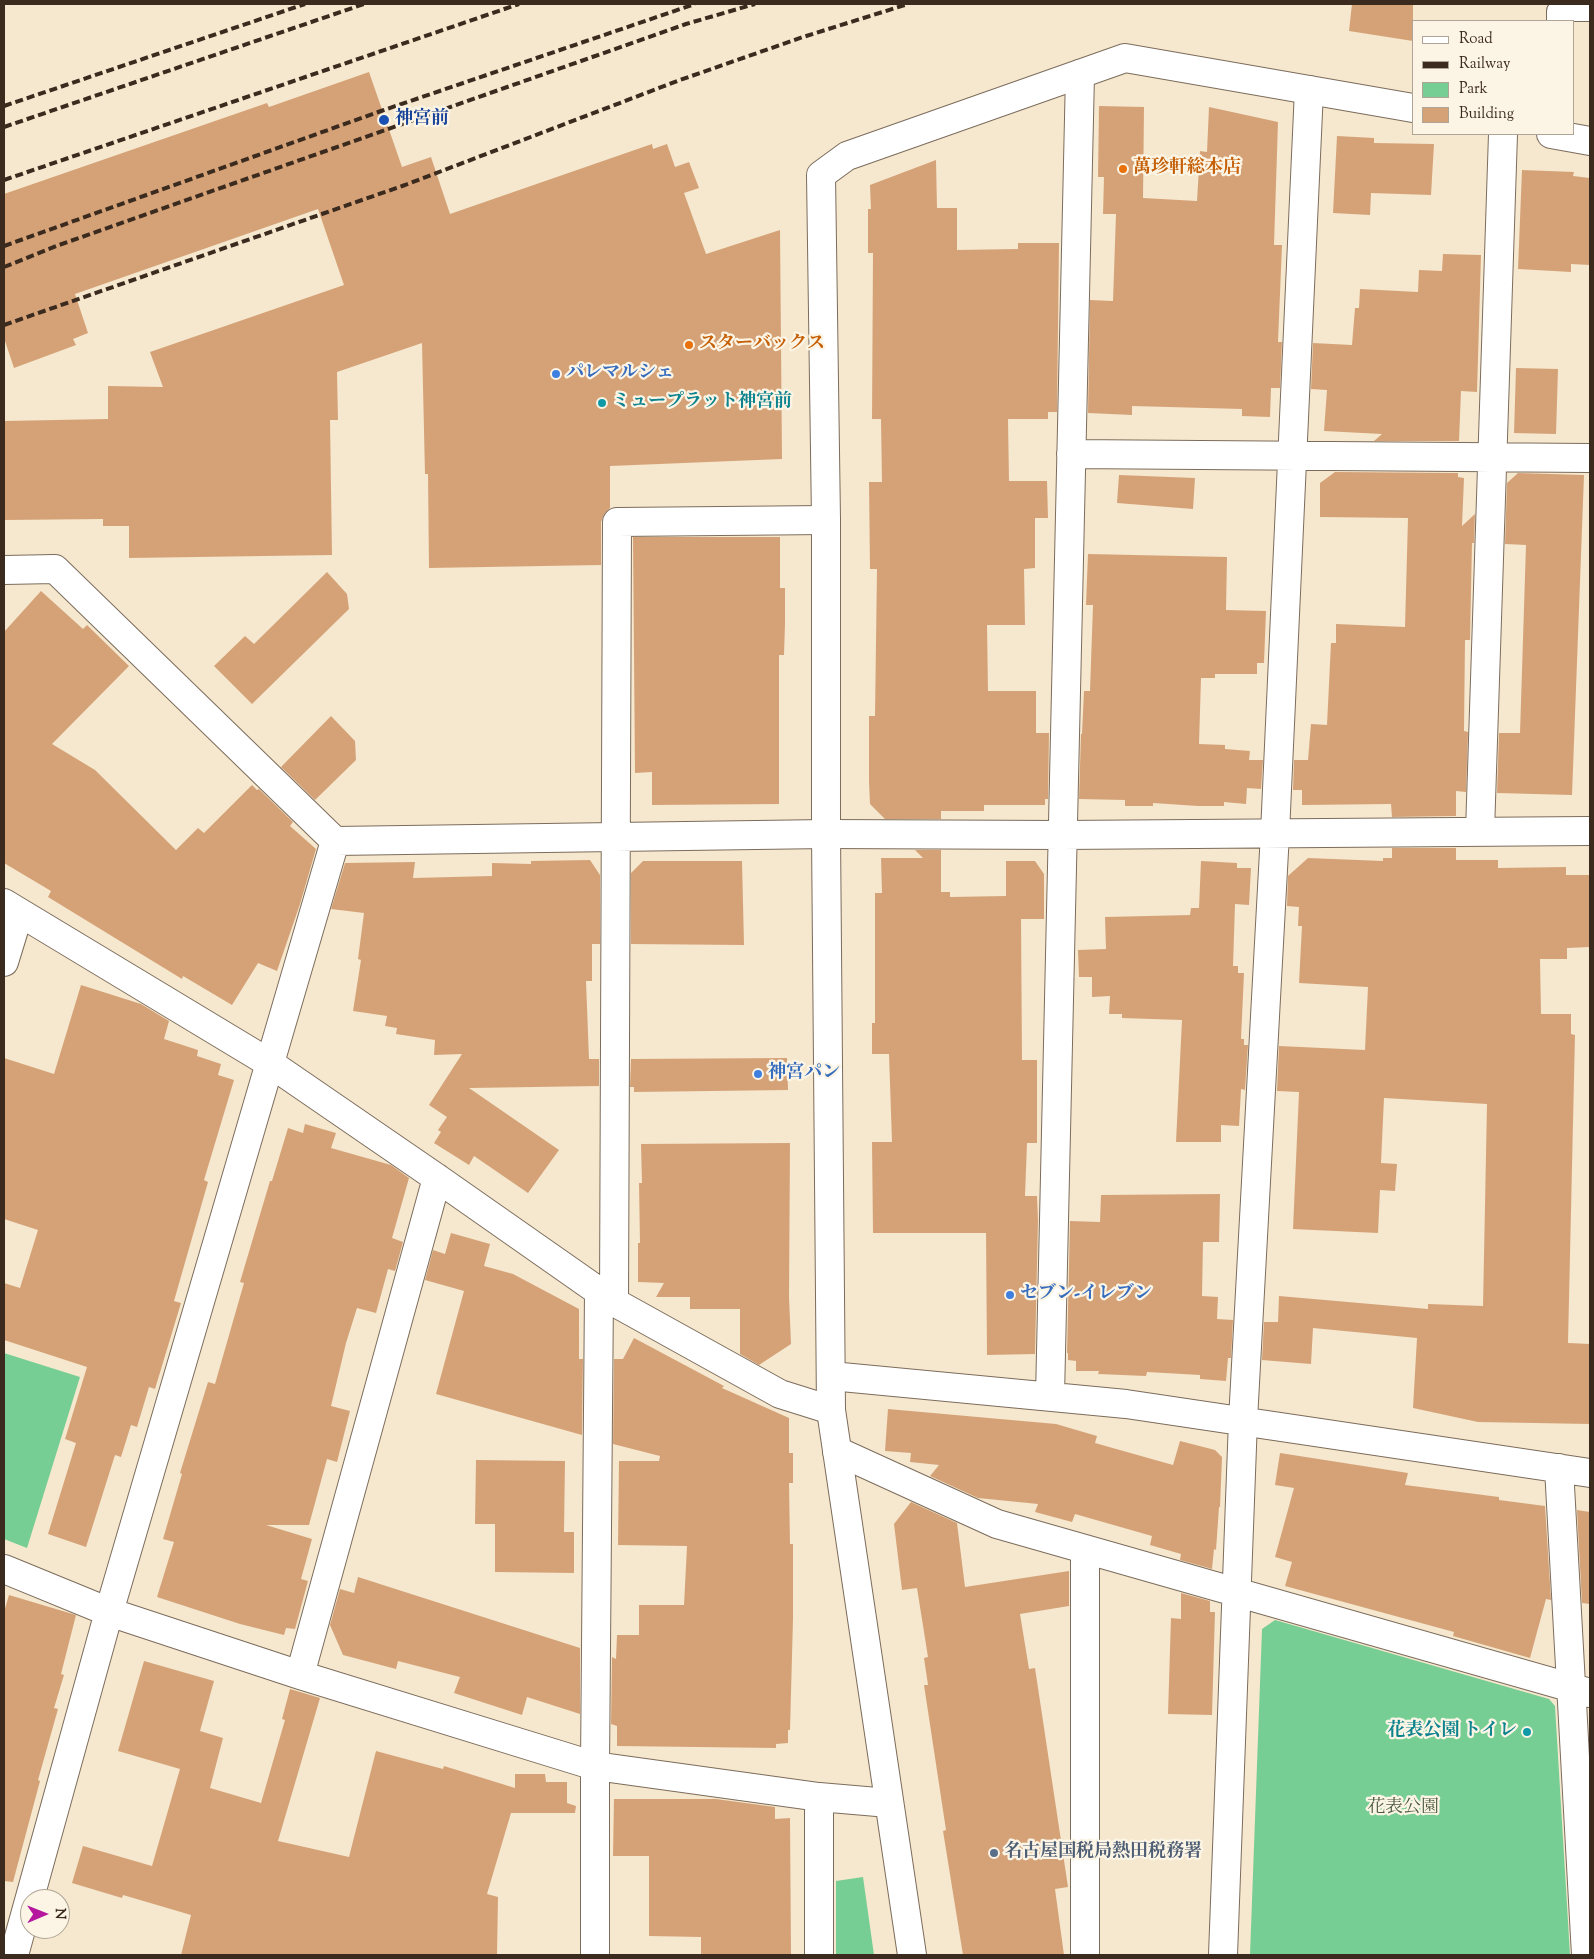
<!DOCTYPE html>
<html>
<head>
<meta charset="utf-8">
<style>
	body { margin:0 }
	#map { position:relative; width:1594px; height:1959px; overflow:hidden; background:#f5e8ce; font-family:"Sorts Mill Goudy",serif }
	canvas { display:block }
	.frame { position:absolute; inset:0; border:5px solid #3b2a1e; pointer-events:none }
	.legend { position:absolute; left:1412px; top:20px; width:162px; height:115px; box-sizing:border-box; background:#fcf5e5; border:1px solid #afa495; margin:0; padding:6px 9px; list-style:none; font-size:15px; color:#3b2a1e }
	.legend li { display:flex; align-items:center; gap:10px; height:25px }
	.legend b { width:25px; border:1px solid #afa495 }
	.north { position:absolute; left:20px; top:1889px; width:50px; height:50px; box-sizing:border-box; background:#fcf5e5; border:1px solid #afa495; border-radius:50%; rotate:89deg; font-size:14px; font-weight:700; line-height:20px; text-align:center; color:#3b2a1e }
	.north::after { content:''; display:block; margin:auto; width:18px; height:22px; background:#b5179e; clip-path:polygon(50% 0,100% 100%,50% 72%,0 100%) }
</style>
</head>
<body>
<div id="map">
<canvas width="1594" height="1959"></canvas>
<div class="frame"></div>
<ul class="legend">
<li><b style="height:6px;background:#fff"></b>Road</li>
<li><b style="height:6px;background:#3b2a1e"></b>Railway</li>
<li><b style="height:14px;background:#77ce94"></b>Park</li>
<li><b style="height:14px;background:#d5a278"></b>Building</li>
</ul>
<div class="north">N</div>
</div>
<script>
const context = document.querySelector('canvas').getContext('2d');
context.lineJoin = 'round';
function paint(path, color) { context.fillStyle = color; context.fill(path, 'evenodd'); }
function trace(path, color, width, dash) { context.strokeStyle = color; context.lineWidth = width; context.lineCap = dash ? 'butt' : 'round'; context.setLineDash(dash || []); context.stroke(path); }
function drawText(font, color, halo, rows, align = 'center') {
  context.font = font + ' "Sorts Mill Goudy","Noto Serif JP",serif'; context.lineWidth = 4.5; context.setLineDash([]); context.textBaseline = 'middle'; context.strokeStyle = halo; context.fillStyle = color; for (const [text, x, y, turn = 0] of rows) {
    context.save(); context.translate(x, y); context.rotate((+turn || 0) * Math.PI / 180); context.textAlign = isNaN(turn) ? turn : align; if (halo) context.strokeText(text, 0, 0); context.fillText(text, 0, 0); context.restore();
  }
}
paint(new Path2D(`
	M 4,1353 L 80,1377 L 27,1548 L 4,1539 Z
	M 1275,1620 L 1549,1699 L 1555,1706 L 1570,1955 L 1250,1955 L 1262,1629 Z
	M 863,1877 L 874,1955 L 836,1955 L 836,1881 Z`), '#77ce94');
paint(new Path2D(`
	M 1352,4 L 1413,4 L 1413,41 L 1349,31 Z
	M 369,72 L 402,167 L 431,157 L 450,214 L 652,144 L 653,149 L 667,144 L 675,167 L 689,162 L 699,188 L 684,193 L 706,254 L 780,230 L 782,459 L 610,466 L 610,508 L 604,514 L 601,522 L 601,565 L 429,568 L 428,474 L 425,474 L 422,343 L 337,372 L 338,420 L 330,420 L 332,555 L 129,558 L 129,526 L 103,526 L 103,519 L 4,520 L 4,421 L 108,419 L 108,386 L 163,387 L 150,352 L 344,285 L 318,209 L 75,294 L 88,333 L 73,339 L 76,345 L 14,368 L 4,338 L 4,194 L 267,103 L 269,107 Z
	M 1099,106 L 1144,107 L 1143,198 L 1197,201 L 1200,151 L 1207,152 L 1209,107 L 1278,122 L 1274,245 L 1282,245 L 1278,342 L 1282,342 L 1280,388 L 1271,388 L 1270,417 L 1242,416 L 1242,409 L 1132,406 L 1132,415 L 1088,413 L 1090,300 L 1113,301 L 1116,214 L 1103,214 L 1104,177 L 1098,177 Z
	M 1337,136 L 1374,138 L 1374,143 L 1434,144 L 1431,195 L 1371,193 L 1370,215 L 1333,213 Z
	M 936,160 L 937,208 L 957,208 L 957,250 L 1018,249 L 1018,243 L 1059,243 L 1057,412 L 1048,412 L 1048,419 L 1008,419 L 1009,481 L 1047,481 L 1048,518 L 1035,518 L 1035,568 L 1024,569 L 1025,625 L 987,625 L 988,691 L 1036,691 L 1036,733 L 1049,733 L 1048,799 L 1045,799 L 1045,805 L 984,805 L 984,811 L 941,811 L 941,819 L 885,819 L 870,804 L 869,782 L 869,716 L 875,716 L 877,569 L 870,569 L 869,482 L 882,482 L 881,419 L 872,419 L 873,253 L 868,253 L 868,209 L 871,209 L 870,185 Z
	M 1522,170 L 1574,172 L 1573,176 L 1590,178 L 1590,265 L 1571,264 L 1571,272 L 1518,269 Z
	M 1443,254 L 1481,255 L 1477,392 L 1461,391 L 1459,441 L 1374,441 L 1382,434 L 1324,431 L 1327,390 L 1311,389 L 1313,343 L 1352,345 L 1355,308 L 1359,308 L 1360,289 L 1418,292 L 1419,270 L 1442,271 Z
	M 1516,368 L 1558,369 L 1556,434 L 1514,433 Z
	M 1335,472 L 1458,473 L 1458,477 L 1464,478 L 1462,526 L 1475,514 L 1474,543 L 1472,543 L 1470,640 L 1465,640 L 1464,731 L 1468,732 L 1466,792 L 1456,791 L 1456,816 L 1392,817 L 1391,804 L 1302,805 L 1302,790 L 1293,790 L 1294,760 L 1308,760 L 1311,724 L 1327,725 L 1331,643 L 1336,643 L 1336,624 L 1405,627 L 1408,518 L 1320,517 L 1320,483 Z
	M 1518,473 L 1584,475 L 1572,795 L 1497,793 L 1499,733 L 1520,733 L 1526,545 L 1505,544 L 1507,483 Z
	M 1119,475 L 1195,478 L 1193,509 L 1117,503 Z
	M 633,537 L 780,537 L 780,588 L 785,588 L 785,624 L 784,655 L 779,655 L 779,804 L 652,805 L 652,772 L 635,773 Z
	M 1088,554 L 1227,557 L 1226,610 L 1266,611 L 1264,663 L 1257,663 L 1257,674 L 1215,674 L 1215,678 L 1201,678 L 1199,744 L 1225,745 L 1225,749 L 1250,751 L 1249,760 L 1263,760 L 1261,789 L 1247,788 L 1246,804 L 1224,802 L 1224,806 L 1198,806 L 1153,803 L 1153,806 L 1125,806 L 1125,800 L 1079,799 L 1081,734 L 1082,734 L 1084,691 L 1090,691 L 1093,605 L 1086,605 Z
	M 327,572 L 347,594 L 349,609 L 252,704 L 214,666 L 245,636 L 254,644 Z
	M 41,591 L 83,629 L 87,625 L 129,666 L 52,744 L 95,770 L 176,850 L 198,828 L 204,833 L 252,785 L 257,790 L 259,789 L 293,822 L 290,826 L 316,849 L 300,904 L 277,971 L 258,963 L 232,1005 L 183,976 L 182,979 L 48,897 L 51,891 L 4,863 L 4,632 Z
	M 331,716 L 355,741 L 356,760 L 315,800 L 281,767 Z
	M 1392,848 L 1456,848 L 1456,860 L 1498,860 L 1498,868 L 1566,867 L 1566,875 L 1590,875 L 1590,947 L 1567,948 L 1567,959 L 1540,959 L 1541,1014 L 1571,1014 L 1571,1034 L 1575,1035 L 1568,1343 L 1590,1344 L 1590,1424 L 1478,1422 L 1413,1408 L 1417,1338 L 1313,1328 L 1311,1364 L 1262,1360 L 1264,1322 L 1278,1322 L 1279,1296 L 1428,1309 L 1428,1304 L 1483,1306 L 1487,1104 L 1384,1098 L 1381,1163 L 1397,1164 L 1395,1191 L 1380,1190 L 1378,1233 L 1293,1229 L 1299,1092 L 1277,1091 L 1279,1046 L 1365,1050 L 1368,987 L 1299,983 L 1302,926 L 1298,926 L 1299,907 L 1287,906 L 1288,876 L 1308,858 L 1383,861 L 1383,858 L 1392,858 Z
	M 915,850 L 941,850 L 941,892 L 950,892 L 950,897 L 1006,896 L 1006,861 L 1035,861 L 1044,874 L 1044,919 L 1021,919 L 1022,1060 L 1037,1060 L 1037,1143 L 1027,1143 L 1025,1196 L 1037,1196 L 1038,1220 L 1035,1354 L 987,1355 L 986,1233 L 873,1233 L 872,1142 L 892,1142 L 889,1054 L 872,1054 L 872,1023 L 875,1023 L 875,893 L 882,893 L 881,858 L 923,858 Z
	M 590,860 L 600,875 L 600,944 L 592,944 L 592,981 L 586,981 L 589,1059 L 599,1059 L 599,1086 L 469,1088 L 559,1150 L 528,1193 L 474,1156 L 469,1165 L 434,1143 L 441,1132 L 438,1130 L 447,1117 L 429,1105 L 462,1054 L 434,1055 L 435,1040 L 396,1034 L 397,1028 L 385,1026 L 387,1016 L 353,1011 L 361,960 L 358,959 L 364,913 L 331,909 L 345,863 L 415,862 L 413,878 L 492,876 L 492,863 L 531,864 L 531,861 Z
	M 643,861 L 742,861 L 744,945 L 631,944 L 631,873 Z
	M 1201,861 L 1237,863 L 1237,868 L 1251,868 L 1249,905 L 1235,904 L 1233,966 L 1238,966 L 1238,973 L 1244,973 L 1241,1039 L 1244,1039 L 1244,1045 L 1248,1045 L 1245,1090 L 1241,1089 L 1239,1126 L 1221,1125 L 1221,1142 L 1176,1142 L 1182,1020 L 1122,1018 L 1122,1014 L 1109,1014 L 1110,996 L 1092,997 L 1092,977 L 1079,977 L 1078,950 L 1106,949 L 1105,917 L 1190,915 L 1191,908 L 1199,908 Z
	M 81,985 L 141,1004 L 169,1021 L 164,1039 L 198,1050 L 197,1056 L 221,1064 L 218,1075 L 234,1080 L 204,1180 L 208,1182 L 174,1301 L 181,1303 L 155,1389 L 149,1387 L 137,1427 L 131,1425 L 121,1457 L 115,1455 L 86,1547 L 48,1534 L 76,1443 L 65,1439 L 87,1367 L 4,1340 L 4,1283 L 20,1288 L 38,1230 L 4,1219 L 4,1058 L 54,1074 Z
	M 787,1058 L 788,1090 L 634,1092 L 634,1087 L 630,1087 L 631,1059 Z
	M 305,1124 L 336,1133 L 331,1148 L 391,1165 L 409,1178 L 392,1238 L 403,1242 L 395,1271 L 388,1269 L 376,1313 L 357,1308 L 346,1343 L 331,1406 L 350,1411 L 337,1462 L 327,1459 L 309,1525 L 266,1525 L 312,1539 L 301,1579 L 308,1581 L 295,1629 L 286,1628 L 284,1635 L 240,1624 L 157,1597 L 174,1542 L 163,1539 L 182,1474 L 180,1473 L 208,1382 L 215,1384 L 244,1283 L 240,1282 L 270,1181 L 272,1181 L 288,1128 L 303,1133 Z
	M 790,1143 L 789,1297 L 791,1344 L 759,1365 L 740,1354 L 740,1309 L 690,1309 L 690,1297 L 656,1297 L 664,1283 L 638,1282 L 638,1243 L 640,1243 L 639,1183 L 642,1183 L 641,1144 Z
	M 1220,1194 L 1219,1242 L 1203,1242 L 1202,1296 L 1218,1297 L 1217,1319 L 1233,1320 L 1231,1358 L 1228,1358 L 1226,1381 L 1200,1379 L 1200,1375 L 1147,1372 L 1146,1376 L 1098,1374 L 1099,1371 L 1076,1371 L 1076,1361 L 1068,1360 L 1068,1353 L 1067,1353 L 1070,1221 L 1100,1222 L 1101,1195 Z
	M 451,1233 L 490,1244 L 484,1266 L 513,1274 L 579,1309 L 579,1359 L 583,1359 L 582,1435 L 436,1394 L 464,1291 L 425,1280 L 433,1250 L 445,1254 Z
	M 634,1338 L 724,1386 L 722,1388 L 789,1418 L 789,1453 L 793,1453 L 793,1483 L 789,1483 L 790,1544 L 793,1544 L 793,1619 L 790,1730 L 788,1730 L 788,1743 L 776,1744 L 776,1748 L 617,1746 L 617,1726 L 611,1724 L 612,1657 L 616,1659 L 617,1635 L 639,1635 L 639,1605 L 684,1605 L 687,1546 L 618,1545 L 619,1461 L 659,1461 L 660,1456 L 613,1444 L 614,1359 L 623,1359 Z
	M 888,1409 L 1056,1424 L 1097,1436 L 1095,1443 L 1173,1465 L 1180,1441 L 1215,1450 L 1222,1457 L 1220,1507 L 1219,1507 L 1216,1550 L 1214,1549 L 1212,1569 L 1180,1560 L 1181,1554 L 1150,1545 L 1152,1536 L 1075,1514 L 1072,1522 L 1035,1512 L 1038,1504 L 978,1498 L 930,1476 L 939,1465 L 910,1462 L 911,1453 L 885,1451 Z
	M 1280,1453 L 1408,1473 L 1405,1485 L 1499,1497 L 1499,1500 L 1545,1506 L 1551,1600 L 1546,1599 L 1530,1658 L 1453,1636 L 1454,1632 L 1285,1586 L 1292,1562 L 1275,1557 L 1294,1488 L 1275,1485 Z
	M 476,1460 L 565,1461 L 564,1532 L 574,1532 L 574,1573 L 495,1572 L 495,1524 L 475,1524 Z
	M 911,1502 L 957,1523 L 965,1587 L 1069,1571 L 1069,1606 L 1020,1614 L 1029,1669 L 1035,1668 L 1068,1887 L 1055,1889 L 1064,1955 L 963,1955 L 943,1831 L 946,1830 L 924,1685 L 928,1685 L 924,1658 L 928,1657 L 917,1588 L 902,1590 L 894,1524 Z
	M 1577,1510 L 1590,1512 L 1590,1604 L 1582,1603 Z
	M 358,1577 L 580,1648 L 580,1714 L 527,1697 L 522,1715 L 454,1693 L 460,1677 L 398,1661 L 396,1669 L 343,1655 L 330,1625 L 340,1589 L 354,1593 Z
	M 1181,1593 L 1210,1601 L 1210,1612 L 1215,1612 L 1212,1715 L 1168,1714 L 1171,1618 L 1181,1619 Z
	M 9,1595 L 76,1615 L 61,1674 L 64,1675 L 54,1708 L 58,1709 L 38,1780 L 40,1781 L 13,1882 L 4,1881 L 4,1612 Z
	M 144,1661 L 214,1681 L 200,1731 L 223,1738 L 210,1788 L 261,1803 L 285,1720 L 282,1719 L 290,1689 L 320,1698 L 278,1841 L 349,1857 L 376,1751 L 443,1769 L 444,1766 L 515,1788 L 515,1774 L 545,1774 L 546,1782 L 567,1782 L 567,1803 L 576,1806 L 575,1813 L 511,1813 L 487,1894 L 498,1897 L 497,1955 L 181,1955 L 191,1915 L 123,1895 L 122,1898 L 72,1883 L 83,1846 L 152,1866 L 180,1769 L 118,1751 Z
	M 614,1799 L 716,1799 L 775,1807 L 775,1819 L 790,1818 L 791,1955 L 701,1955 L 701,1937 L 649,1936 L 649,1856 L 613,1856 Z`), '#d5a278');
const lane = new Path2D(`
	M 1557,21 L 1557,11 L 1590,11`);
const street = new Path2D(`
	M 1071,454 L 1590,458
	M 4,570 L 55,569 L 335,841 L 826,834 L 1062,835 L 1590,831
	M 1480,831 L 1503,134
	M 4,903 L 271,1064 L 437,1178 L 614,1302 L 780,1394 L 831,1410
	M 4,962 L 19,913
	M 614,1302 L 617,522 L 826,520
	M 831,1376 L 1126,1404 L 1590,1473
	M 1050,1396 L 1080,74
	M 837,1451 L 997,1524 L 1590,1693
	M 1559,1468 L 1586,1955
	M 4,1569 L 109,1612 L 300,1675 L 595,1766 L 819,1797 L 889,1803
	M 300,1675 L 437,1178
	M 14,1955 L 109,1612 L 335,841
	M 595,1955 L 595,1766 L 599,1292
	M 819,1955 L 819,1797
	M 1085,1955 L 1085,1549
	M 1223,1955 L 1243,1420 L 1275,833 L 1309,90`);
const secondary = new Path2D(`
	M 1551,134 L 1590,141
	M 912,1955 L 831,1410 L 826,834 L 826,520 L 821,175 L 847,156 L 1125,58 L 1413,108`);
trace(lane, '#7c6c5c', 22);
trace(street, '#7c6c5c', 30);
trace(secondary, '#7c6c5c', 30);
trace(lane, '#fff', 20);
trace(street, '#fff', 28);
trace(secondary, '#fff', 28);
trace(new Path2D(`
	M 4,106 L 305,4
	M 4,127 L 364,4
	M 4,180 L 519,4
	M 4,246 L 381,111 L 695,4
	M 4,267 L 59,245 L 686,24 L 755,4
	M 4,325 L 405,185 L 680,80 L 803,37 L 908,4`), '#3b2a1e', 4, [8, 4]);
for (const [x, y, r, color] of [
	[384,120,6,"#1a4fb4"],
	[1123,169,5,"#e8710a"],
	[689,345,5,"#e8710a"],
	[556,374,5,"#3f7fe0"],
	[602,403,5,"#0f9aa8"],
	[758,1074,5,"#3f7fe0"],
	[1010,1295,5,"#3f7fe0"],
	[1527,1732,5,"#0f9aa8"],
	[994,1853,5,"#5c6f8a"]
]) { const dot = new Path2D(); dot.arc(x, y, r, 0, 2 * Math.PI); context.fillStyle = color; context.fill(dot); trace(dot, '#fcf5e5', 2); }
drawText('bold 18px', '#164399', '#fcf5e5', [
	["神宮前",395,120]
], 'left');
drawText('bold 18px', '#c56008', '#fcf5e5', [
	["萬珍軒総本店",1133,169],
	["スターバックス",699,345]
], 'left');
drawText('bold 18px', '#366cbe', '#fcf5e5', [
	["パレマルシェ",566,374],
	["神宮パン",768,1074],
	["セブン-イレブン",1020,1295]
], 'left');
drawText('bold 18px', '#0d838f', '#fcf5e5', [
	["ミュープラット神宮前",612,403],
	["花表公園 トイレ",1517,1732,"right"]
], 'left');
drawText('18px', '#4d5b41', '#fcf5e5', [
	["花表公園",1403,1809]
]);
drawText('bold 18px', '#4e5e75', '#fcf5e5', [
	["名古屋国税局熱田税務署",1004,1853]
], 'left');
</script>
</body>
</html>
